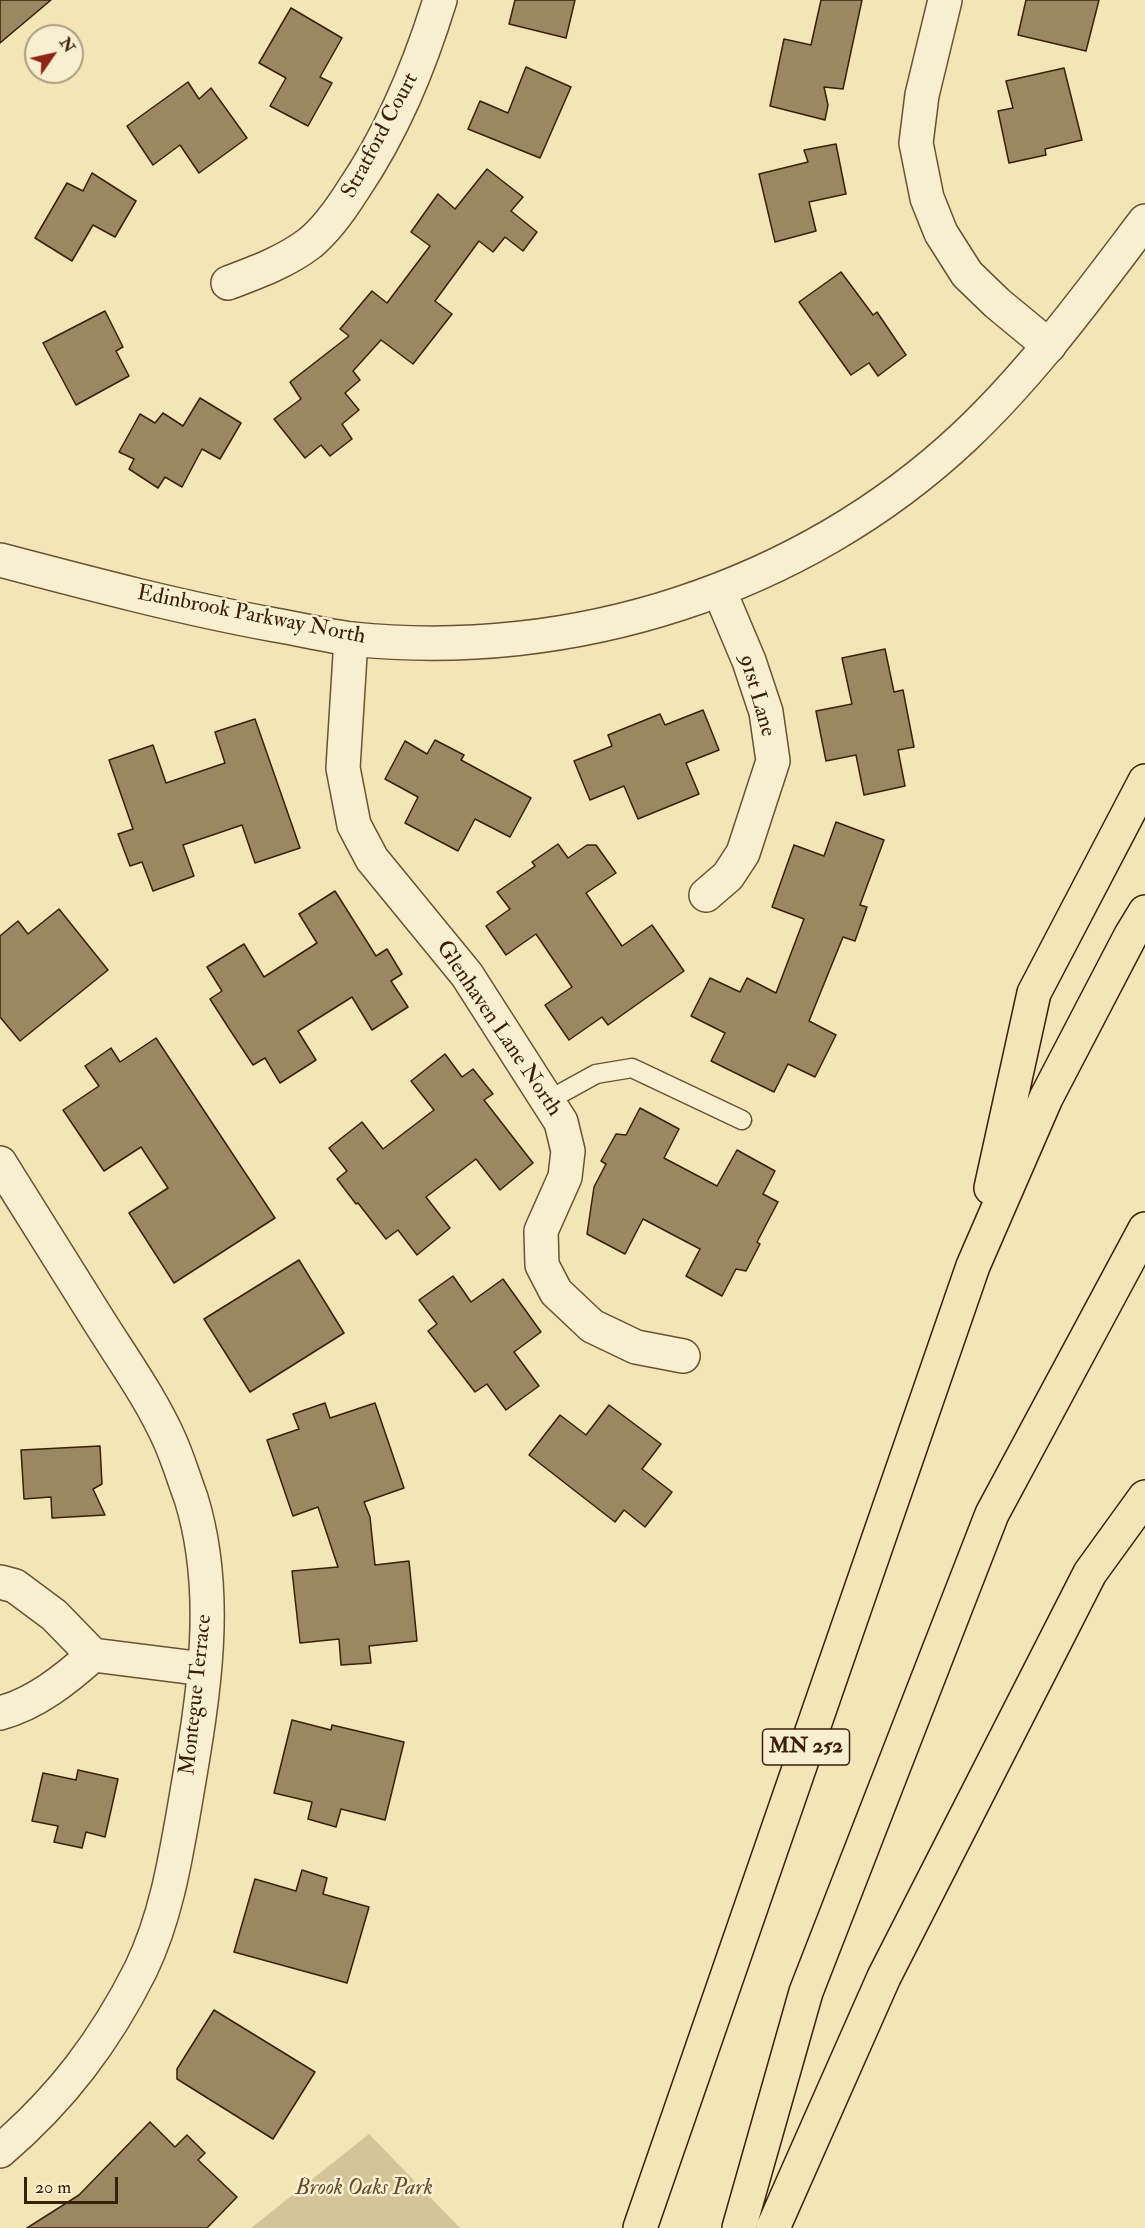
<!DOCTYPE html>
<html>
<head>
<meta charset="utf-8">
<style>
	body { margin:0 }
	#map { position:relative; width:1145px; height:2228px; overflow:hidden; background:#f3e6b6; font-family:"IM FELL Double Pica",serif }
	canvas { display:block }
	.north { position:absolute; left:24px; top:24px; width:60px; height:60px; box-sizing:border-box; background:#f7efd0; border:2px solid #ac9c80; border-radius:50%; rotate:56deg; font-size:16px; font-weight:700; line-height:24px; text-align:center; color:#3b2008 }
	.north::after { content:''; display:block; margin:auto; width:21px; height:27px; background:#8f2418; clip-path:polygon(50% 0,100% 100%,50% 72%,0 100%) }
	.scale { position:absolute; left:24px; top:2177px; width:94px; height:27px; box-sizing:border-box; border:3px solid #3b2008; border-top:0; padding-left:8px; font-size:18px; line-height:21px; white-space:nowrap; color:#3b2008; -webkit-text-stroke:4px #f7efd0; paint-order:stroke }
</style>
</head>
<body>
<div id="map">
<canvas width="1145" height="2228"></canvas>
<div class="north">N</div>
<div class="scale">20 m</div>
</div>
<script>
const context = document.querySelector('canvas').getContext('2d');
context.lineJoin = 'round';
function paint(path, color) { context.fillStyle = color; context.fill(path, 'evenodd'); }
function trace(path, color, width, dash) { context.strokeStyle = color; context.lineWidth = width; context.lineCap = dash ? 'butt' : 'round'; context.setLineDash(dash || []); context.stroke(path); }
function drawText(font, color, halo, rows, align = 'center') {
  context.font = font + ' "IM FELL Double Pica",serif'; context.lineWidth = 5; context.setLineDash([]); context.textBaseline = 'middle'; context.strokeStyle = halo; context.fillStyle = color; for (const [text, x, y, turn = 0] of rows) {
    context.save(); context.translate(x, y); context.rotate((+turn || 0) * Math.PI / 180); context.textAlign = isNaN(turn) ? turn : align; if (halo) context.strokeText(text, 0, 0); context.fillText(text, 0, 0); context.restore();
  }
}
paint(new Path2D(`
	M 369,2134 L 460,2228 L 251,2228 Z`), '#d4c498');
const building = new Path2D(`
	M 0,0 L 51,0 L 0,43 Z
	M 515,0 L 575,0 L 566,38 L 509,24 Z
	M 821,0 L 862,0 L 843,89 L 824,87 L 828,105 L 825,120 L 770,106 L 784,39 L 811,45 Z
	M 1026,0 L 1099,0 L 1086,51 L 1018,35 Z
	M 291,8 L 342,38 L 320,77 L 332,83 L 308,126 L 270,106 L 286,78 L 259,63 Z
	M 526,67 L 571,87 L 540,158 L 468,129 L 480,101 L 508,113 Z
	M 1064,68 L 1082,140 L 1045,149 L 1046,155 L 1009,163 L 998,111 L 1013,108 L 1006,81 Z
	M 188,82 L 199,99 L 211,88 L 247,138 L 199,173 L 180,145 L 153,165 L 127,126 Z
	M 836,144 L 846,194 L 809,202 L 816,231 L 775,242 L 759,174 L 808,162 L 804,150 Z
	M 487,169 L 523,197 L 511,211 L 537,232 L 523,251 L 505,237 L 493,252 L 479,241 L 435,301 L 452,314 L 413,364 L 381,340 L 353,371 L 360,380 L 345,393 L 359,410 L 342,424 L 352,439 L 330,456 L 321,445 L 305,458 L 274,419 L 301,399 L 290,382 L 349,336 L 340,329 L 372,291 L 387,303 L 430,246 L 411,232 L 438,194 L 455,209 Z
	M 92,173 L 136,201 L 115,237 L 93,225 L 72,261 L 35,238 L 67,183 L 83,191 Z
	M 841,272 L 873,315 L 877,312 L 906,355 L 878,376 L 869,363 L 851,375 L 799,302 Z
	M 105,311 L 123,347 L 116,351 L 129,376 L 76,405 L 43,343 Z
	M 200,398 L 241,423 L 220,459 L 202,449 L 182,487 L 165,477 L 158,488 L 129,469 L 134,459 L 119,452 L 140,414 L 155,423 L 163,413 L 183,426 Z
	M 885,649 L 894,692 L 903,690 L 914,747 L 898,750 L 905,786 L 864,795 L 856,755 L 826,761 L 816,711 L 852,704 L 842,658 Z
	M 703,710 L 719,750 L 686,763 L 699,794 L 638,819 L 624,786 L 590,800 L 574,761 L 612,746 L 608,735 L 660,714 L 665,725 Z
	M 255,719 L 300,848 L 255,863 L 242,825 L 183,845 L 194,876 L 153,891 L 142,862 L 130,866 L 118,834 L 133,829 L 109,760 L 153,745 L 166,783 L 225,763 L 215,732 Z
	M 435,740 L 464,755 L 461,760 L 531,798 L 510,837 L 475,819 L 458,851 L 405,823 L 418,797 L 385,779 L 405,741 L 427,754 Z
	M 836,822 L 884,840 L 860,905 L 867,907 L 855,941 L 843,937 L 809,1021 L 836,1035 L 815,1077 L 788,1064 L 774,1092 L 711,1061 L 725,1033 L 691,1016 L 710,978 L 740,992 L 747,978 L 776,993 L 804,919 L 772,907 L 794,845 L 824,856 Z
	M 558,844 L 568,858 L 587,845 L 596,845 L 616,873 L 586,893 L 622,946 L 652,925 L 684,971 L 608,1025 L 602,1017 L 569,1040 L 545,1005 L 572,987 L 536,934 L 506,955 L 486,926 L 510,909 L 497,892 L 535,866 L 532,862 Z
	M 335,891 L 376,956 L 387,949 L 402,974 L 391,981 L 408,1007 L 372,1030 L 352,997 L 298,1031 L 316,1060 L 280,1083 L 265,1058 L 253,1065 L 228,1027 L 210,999 L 222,991 L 207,967 L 244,944 L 264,977 L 317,943 L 299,914 Z
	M 59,909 L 108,970 L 20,1041 L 0,1017 L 0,936 L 18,921 L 28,934 Z
	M 156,1038 L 275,1218 L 174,1283 L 129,1213 L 168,1188 L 141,1147 L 104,1171 L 63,1110 L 99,1086 L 85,1066 L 111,1048 L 120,1062 Z
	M 445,1054 L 462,1077 L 473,1069 L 493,1094 L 484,1100 L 533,1163 L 500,1190 L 476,1159 L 426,1197 L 450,1228 L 417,1255 L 398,1230 L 386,1239 L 358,1203 L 356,1204 L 337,1179 L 347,1171 L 329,1148 L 362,1122 L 383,1149 L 434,1110 L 411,1081 Z
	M 640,1108 L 679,1129 L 664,1158 L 717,1186 L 737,1150 L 775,1171 L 763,1194 L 778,1202 L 757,1242 L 760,1244 L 746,1271 L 736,1269 L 722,1296 L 686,1276 L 700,1249 L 643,1219 L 625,1254 L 587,1234 L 594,1187 L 606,1164 L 601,1161 L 616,1134 L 626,1135 Z
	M 299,1260 L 344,1333 L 250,1392 L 204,1319 Z
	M 453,1276 L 471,1302 L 503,1279 L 541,1332 L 514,1352 L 539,1386 L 506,1410 L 487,1384 L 475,1392 L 428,1331 L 437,1324 L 419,1300 Z
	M 325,1403 L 330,1418 L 375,1403 L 404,1488 L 364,1502 L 370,1517 L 375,1565 L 409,1561 L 417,1641 L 369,1646 L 371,1663 L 341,1665 L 339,1639 L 300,1643 L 292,1571 L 338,1567 L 318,1507 L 293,1516 L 267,1440 L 299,1429 L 293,1414 Z
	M 609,1405 L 661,1444 L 642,1469 L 672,1492 L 645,1527 L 624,1510 L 615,1522 L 529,1455 L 560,1415 L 586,1435 Z
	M 100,1446 L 102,1484 L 93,1489 L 105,1515 L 52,1518 L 51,1497 L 24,1499 L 21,1450 Z
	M 292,1720 L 331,1730 L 332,1725 L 404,1742 L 385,1820 L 341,1809 L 336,1827 L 308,1819 L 312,1802 L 274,1793 Z
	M 78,1770 L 118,1779 L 105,1837 L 86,1832 L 82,1848 L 54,1842 L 58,1826 L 32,1821 L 43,1773 L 76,1780 Z
	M 302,1870 L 327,1878 L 323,1894 L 369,1907 L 347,1983 L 234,1952 L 255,1879 L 296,1891 Z
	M 214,2010 L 315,2072 L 273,2139 L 177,2079 L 177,2069 Z
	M 150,2122 L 175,2147 L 187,2135 L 205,2153 L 198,2160 L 237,2197 L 207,2228 L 27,2228 L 79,2195 Z`);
paint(building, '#9b8762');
trace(building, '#3b2008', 1.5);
const service = new Path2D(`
	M 547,1101 L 596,1074 L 632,1068 L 742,1120`);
const minor = new Path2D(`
	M 945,0 L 922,95 L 916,143 L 927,198 L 941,233 L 967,274 L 997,303 L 1049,346
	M 228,283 C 257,272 285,262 310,243 C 327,229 341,209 353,190 C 393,131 419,68 440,0
	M 351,639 L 343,768 L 354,825 L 372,859 L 467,975 L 561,1122 L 568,1151 L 565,1177 L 541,1231 L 542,1265 L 556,1292 L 592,1326 L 636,1347 L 683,1356
	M 706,895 L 728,876 L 743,853 L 773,761 L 766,712 L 749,661 L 719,590
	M 0,1163 C 32,1215 65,1266 97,1318 C 122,1358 151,1398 170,1441 C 178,1459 184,1479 191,1498 C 222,1598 202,1704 185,1804 C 175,1861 166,1917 141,1969 C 105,2041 61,2099 0,2151
	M 0,1582 L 15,1586 L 54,1615 L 93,1655 L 204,1669
	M 0,1713 C 35,1704 66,1679 93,1655`);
const tertiary = new Path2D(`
	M 0,560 C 91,584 182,608 275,625 C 300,629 327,636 352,639 C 572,662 802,589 964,437 C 1032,373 1088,296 1145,221`);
const motorway = new Path2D(`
	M 991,1188 L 1034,993 L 1145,781
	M 640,2228 L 973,1266 L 1046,1098 L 1131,935 L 1145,912
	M 739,2228 L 806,1992 L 992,1514 L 1145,1229
	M 773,2228 L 884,1977 L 1090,1573 L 1145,1497`);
trace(service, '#695234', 21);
trace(minor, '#695234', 36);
trace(tertiary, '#695234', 36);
trace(motorway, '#3b2008', 36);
trace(service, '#f7efd0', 18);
trace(minor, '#f7efd0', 33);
trace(tertiary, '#f7efd0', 33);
trace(motorway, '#f3e6b6', 33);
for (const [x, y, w] of [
	[806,1747,87]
]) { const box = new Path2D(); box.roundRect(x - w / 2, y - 18, w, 36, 4.5); context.fillStyle = '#f7efd0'; context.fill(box); trace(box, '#3b2008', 1.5); }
drawText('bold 21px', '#3b2008', null, [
	["MN 252",806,1747]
]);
drawText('22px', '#3b2008', '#f7efd0', [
	["Stratford Court",381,136,-62],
	["Edinbrook Parkway North",251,616,11],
	["91st Lane",756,696,74],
	["Glenhaven Lane North",498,1029,56],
	["Montegue Terrace",197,1695,-84]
]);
drawText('italic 22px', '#61492c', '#f7efd0', [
	["Brook Oaks Park",364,2189]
]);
</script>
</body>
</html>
